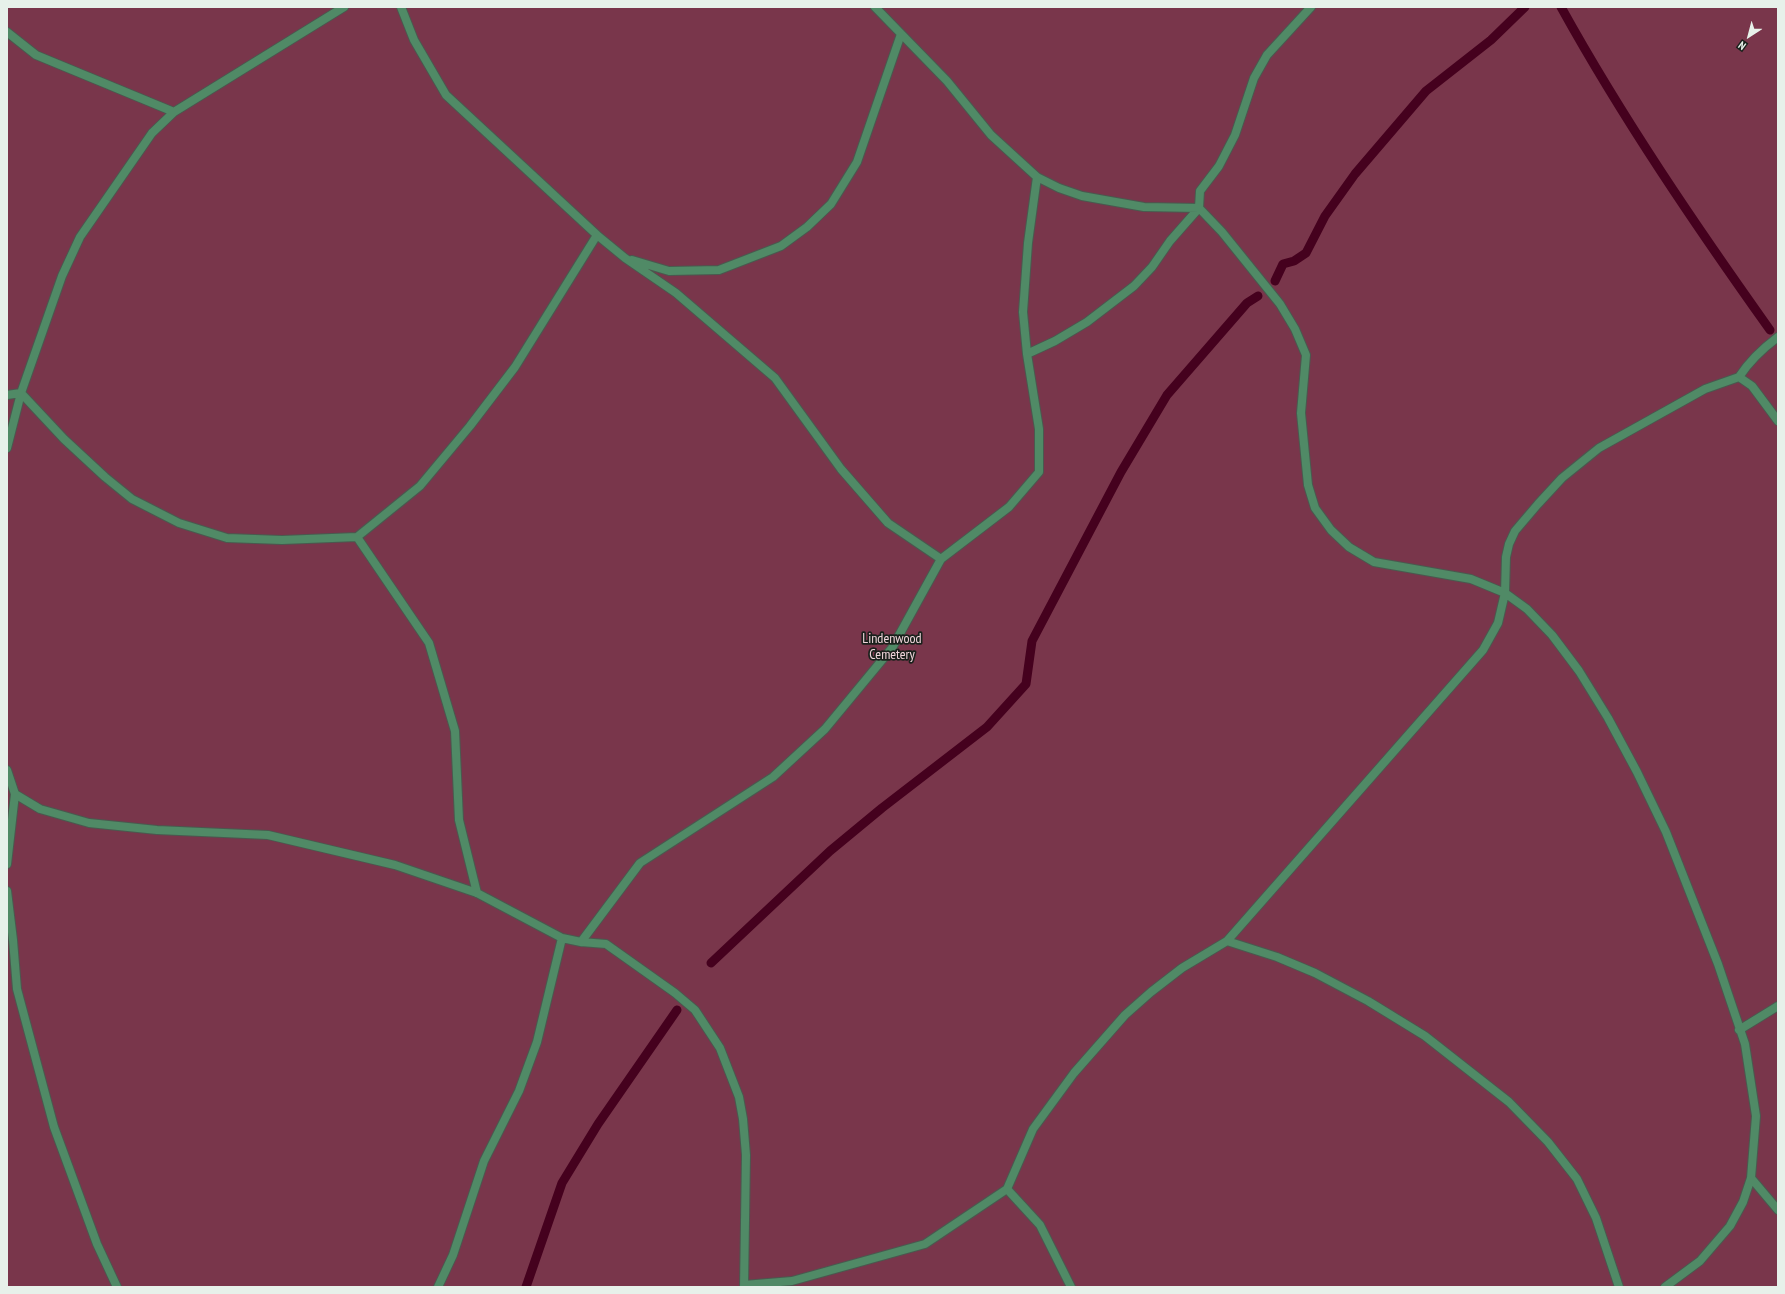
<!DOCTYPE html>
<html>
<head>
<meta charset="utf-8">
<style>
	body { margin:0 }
	#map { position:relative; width:1785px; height:1294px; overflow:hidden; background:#2c3c31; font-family:"PT Sans Narrow",sans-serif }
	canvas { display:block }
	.frame { position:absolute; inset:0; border:8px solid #e7f1ea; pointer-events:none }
	.north { position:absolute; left:1729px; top:16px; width:40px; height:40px; -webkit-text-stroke:3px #1a211c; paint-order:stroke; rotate:216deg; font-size:11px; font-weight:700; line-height:16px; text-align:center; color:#e7f1ea }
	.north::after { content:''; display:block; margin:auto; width:14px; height:18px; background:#e7f1ea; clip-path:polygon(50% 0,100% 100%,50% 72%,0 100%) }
</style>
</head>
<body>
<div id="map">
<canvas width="1785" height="1294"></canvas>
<div class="frame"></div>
<div class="north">N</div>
</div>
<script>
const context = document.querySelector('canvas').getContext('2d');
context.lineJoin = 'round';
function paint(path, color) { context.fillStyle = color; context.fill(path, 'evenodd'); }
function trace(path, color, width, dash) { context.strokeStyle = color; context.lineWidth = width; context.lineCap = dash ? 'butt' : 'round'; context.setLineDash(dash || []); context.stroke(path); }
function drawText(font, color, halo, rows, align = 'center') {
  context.font = font + ' "PT Sans Narrow",sans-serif'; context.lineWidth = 3.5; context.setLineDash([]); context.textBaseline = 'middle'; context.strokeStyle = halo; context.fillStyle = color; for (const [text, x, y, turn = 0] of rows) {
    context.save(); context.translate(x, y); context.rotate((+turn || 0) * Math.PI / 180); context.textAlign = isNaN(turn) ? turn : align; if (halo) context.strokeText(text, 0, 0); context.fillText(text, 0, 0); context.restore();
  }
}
paint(new Path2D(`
	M 7,7 L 1778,7 L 1778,1287 L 7,1287 Z`), '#79364b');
trace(new Path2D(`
	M 1561,7 C 1623,119 1696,226 1770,330
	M 1275,281 L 1283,264 L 1294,261 L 1306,253 L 1325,216 L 1355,174 L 1426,91 L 1491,40 L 1525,7
	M 711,963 L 830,851 L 882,808 L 987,727 L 1026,684 L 1032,641 L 1121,472 L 1167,395 L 1247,303 L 1258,296
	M 526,1287 L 562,1183 L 598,1124 L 677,1010`), '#45011e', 9);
const lane = new Path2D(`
	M 401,7 L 414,40 L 446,95 L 597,235
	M 875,7 L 947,81 L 991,135 L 1037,177 L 1059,188 L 1082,196 L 1144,207 L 1199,208 L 1222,232 L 1280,304 L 1295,329 L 1306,355 L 1301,413 L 1308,485 L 1315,508 L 1331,530 L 1349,547 L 1374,562 L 1471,579 L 1505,593 L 1527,609 L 1552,635 L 1579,671 L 1608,718 L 1637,772 L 1666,832 L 1718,964 L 1745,1044 L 1756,1116 L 1751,1178
	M 7,32 L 36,55 L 174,112 L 344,7
	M 632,260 L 669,271 L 719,270 L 781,246 L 807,227 L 831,204 L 857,162 L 901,34
	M 1027,354 L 1023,312 L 1028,243 L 1037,177
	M 1739,377 C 1750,360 1762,349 1778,337
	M 21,393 L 64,439 L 105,477 L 132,499 L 179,523 L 227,538 L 282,540 L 357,537
	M 7,395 L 21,393
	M 7,448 L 21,393 L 62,276 L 80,237 L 152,133 L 174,112
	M 7,770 L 15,794 L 7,864
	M 15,794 L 40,809 L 89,823 L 157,830 L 268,835 L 395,865 L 477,893 L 562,938 L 581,942 L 606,944 L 675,993 L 695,1010 L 720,1048 L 739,1097 L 743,1119 L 746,1155 L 744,1287
	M 7,891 L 13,940 L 17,989 L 54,1127 L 97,1244 L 117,1287
	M 477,893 L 459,820 L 455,731 L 429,643 L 357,537 L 420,486 L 470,426 L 515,367 L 597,235 L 625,258 L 676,293 L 775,378 L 841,469 L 888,523 L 941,559
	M 581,942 L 640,863 L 773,777 L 825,729 L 892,648 L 941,559 L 1009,507 L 1039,472 L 1039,429 L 1027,354 L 1055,341 L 1087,322 L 1134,286 L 1152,267 L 1170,241 L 1199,208 L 1200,191 L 1219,166 L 1235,135 L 1254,78 L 1267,55 L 1311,7
	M 1739,1030 L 1778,1006
	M 744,1285 L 792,1281 L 925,1244 L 1007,1189
	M 438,1287 L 453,1255 L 484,1161 L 519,1091 L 537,1042 L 562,938
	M 1071,1287 L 1040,1225 L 1007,1189 L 1033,1129 L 1074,1073 L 1125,1015 L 1151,992 L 1182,968 L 1227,941
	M 1619,1287 L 1596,1218 L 1577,1179 L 1548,1142 L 1509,1102 L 1425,1036 L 1368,1001 L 1315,973 L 1277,957 L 1227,941 L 1483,650 L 1498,623 L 1505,593 L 1506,557 L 1509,544 L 1515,531 L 1538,504 L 1562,478 L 1599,448 L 1705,389 L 1739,377 L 1752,386 L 1778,421
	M 1665,1287 L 1700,1261 L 1730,1226 L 1743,1202 L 1751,1178 L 1778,1210`);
trace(lane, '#4a594f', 10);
trace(lane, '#508a66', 8);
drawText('14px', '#f0d5db', '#1a211c', [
	["Lindenwood",892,639],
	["Cemetery",892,655]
]);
</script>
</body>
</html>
